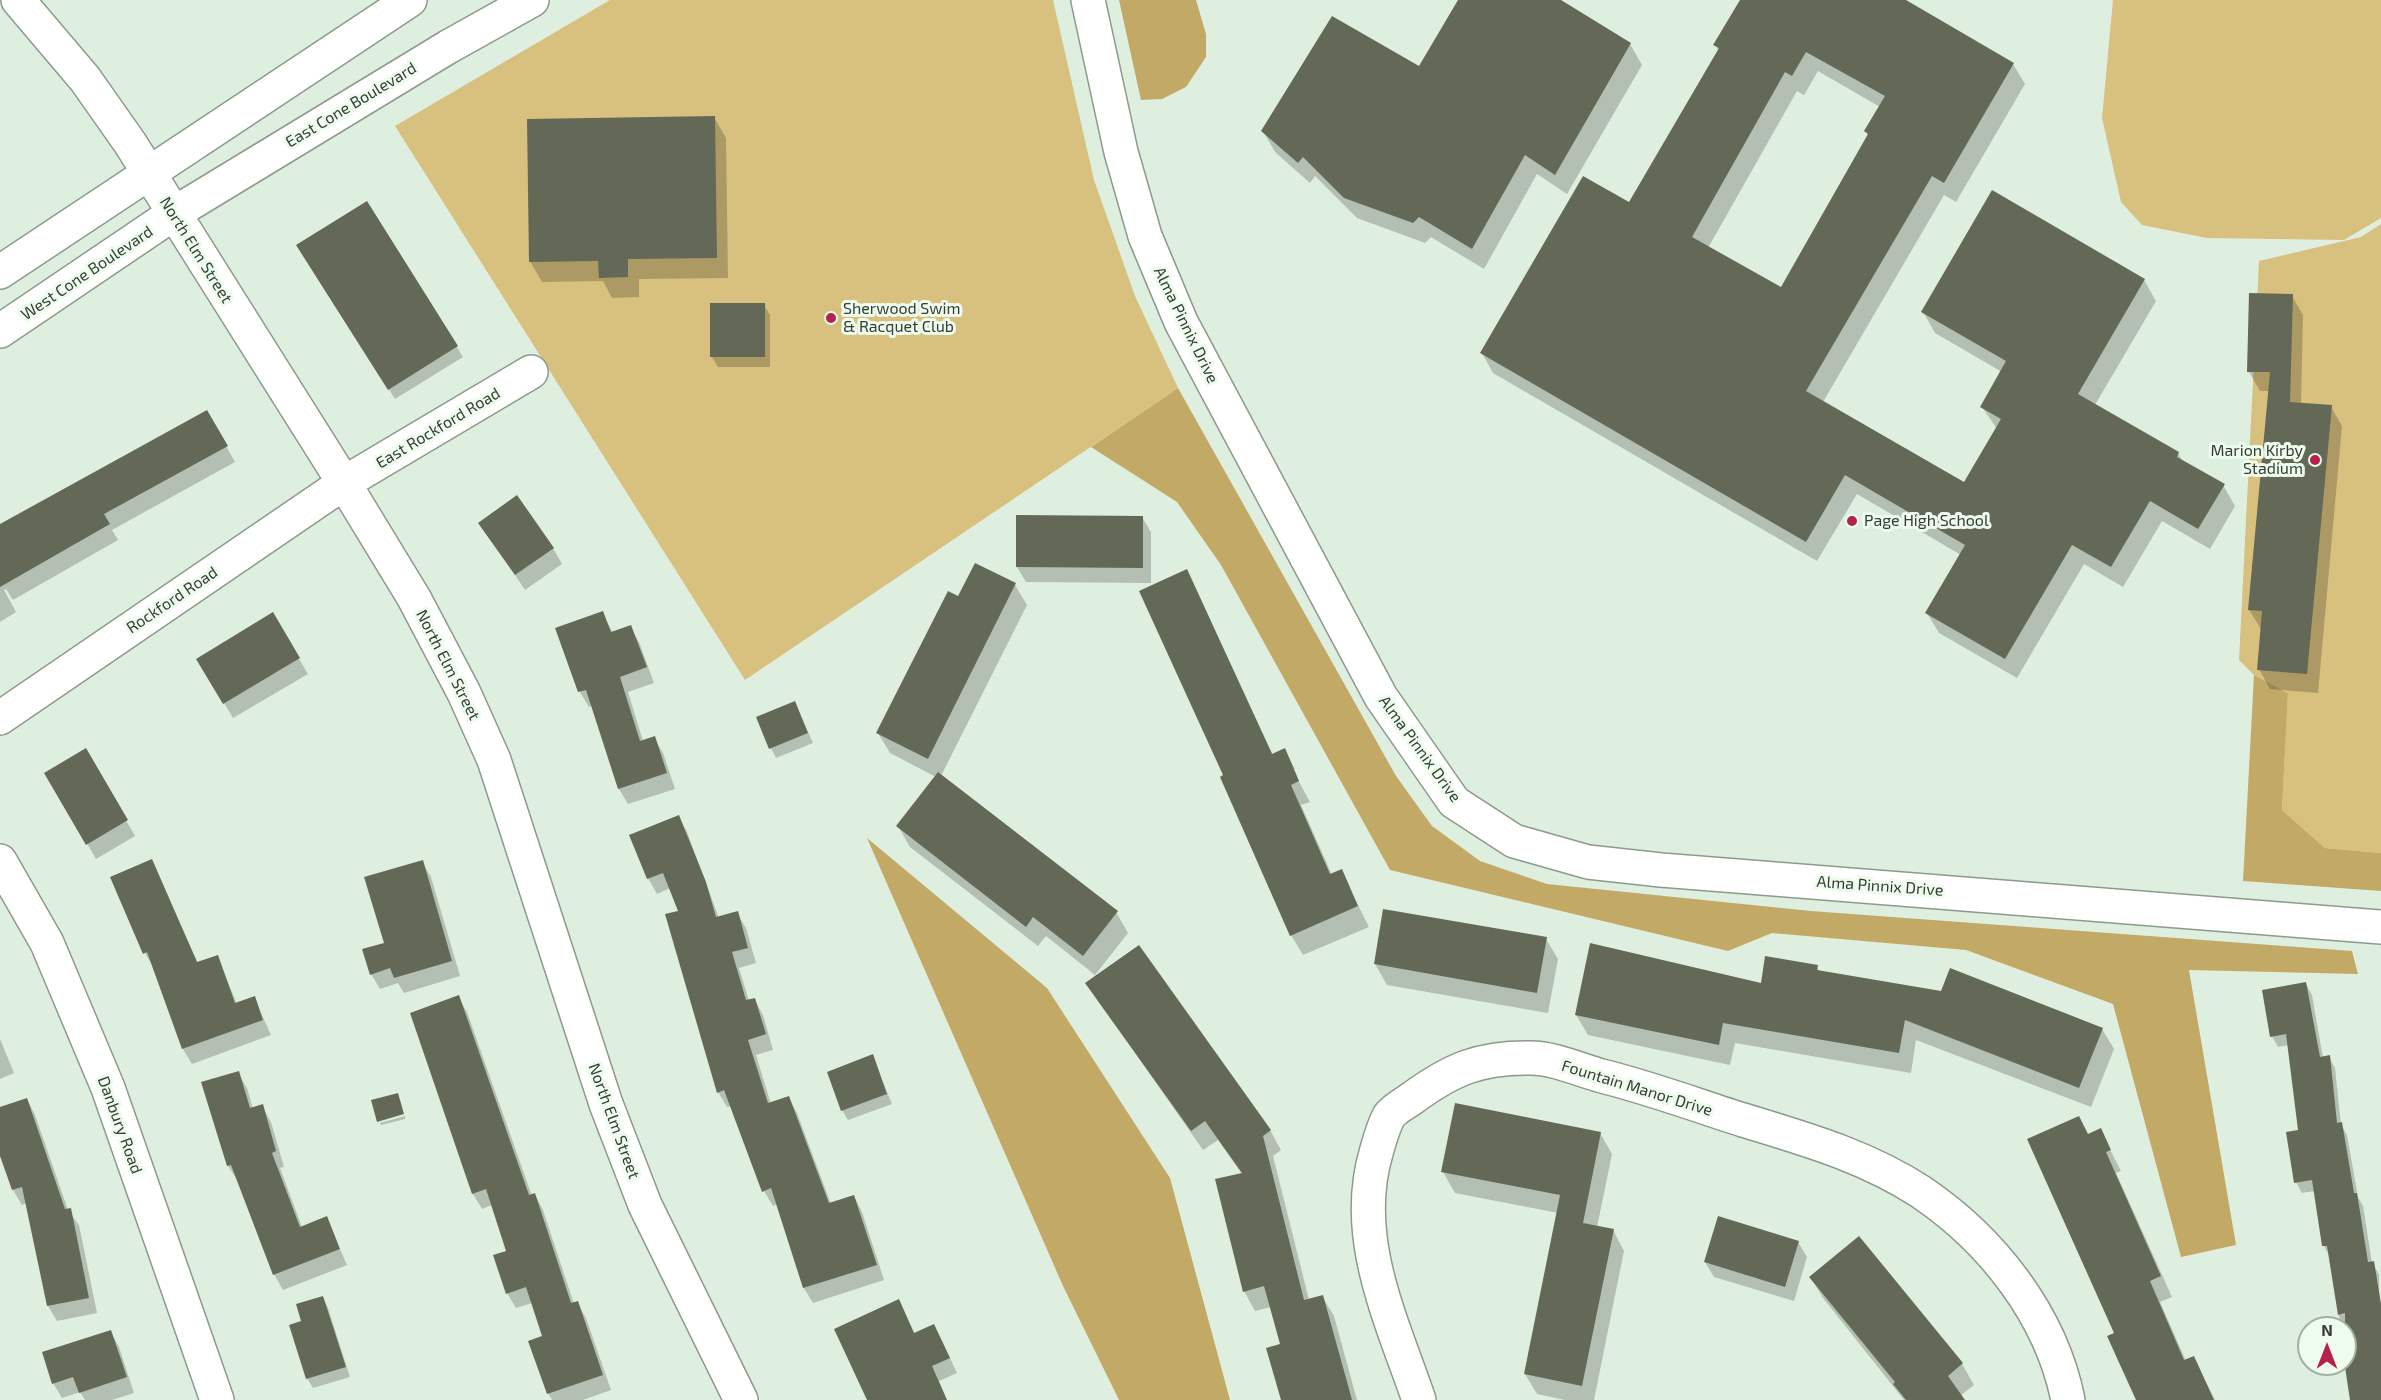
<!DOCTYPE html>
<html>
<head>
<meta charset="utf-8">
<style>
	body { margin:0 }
	#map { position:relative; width:2381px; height:1400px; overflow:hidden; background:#dfefdf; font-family:"Exo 2",sans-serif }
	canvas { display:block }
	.north { position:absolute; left:2297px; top:1316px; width:60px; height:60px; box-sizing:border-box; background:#edfcec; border:2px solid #a4afa3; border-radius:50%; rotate:0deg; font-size:16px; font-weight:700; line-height:24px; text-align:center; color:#363c36 }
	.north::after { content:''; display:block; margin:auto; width:21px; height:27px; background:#b3214c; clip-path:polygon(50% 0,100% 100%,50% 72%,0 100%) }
</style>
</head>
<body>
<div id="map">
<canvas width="2381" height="1400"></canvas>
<div class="north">N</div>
</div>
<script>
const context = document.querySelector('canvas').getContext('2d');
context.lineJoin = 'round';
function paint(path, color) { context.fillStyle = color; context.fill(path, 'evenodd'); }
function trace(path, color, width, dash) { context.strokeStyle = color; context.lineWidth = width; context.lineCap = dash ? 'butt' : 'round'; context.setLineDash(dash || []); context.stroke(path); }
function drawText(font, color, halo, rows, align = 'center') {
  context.font = font + ' "Exo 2",sans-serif'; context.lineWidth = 6; context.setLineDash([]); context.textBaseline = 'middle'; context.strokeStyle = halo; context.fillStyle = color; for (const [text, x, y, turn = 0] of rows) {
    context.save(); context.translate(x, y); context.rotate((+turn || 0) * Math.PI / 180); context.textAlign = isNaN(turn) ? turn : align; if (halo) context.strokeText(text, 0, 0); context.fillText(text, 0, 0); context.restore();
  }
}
paint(new Path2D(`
	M 610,0 L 1053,0 L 1094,180 L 1135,296 L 1178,388 L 745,680 L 395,126 Z
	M 2113,0 L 2381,0 L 2381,218 L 2344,240 L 2207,238 L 2142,225 L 2121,202 L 2102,118 Z
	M 2381,224 L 2381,853 L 2325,848 L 2282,810 L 2288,693 L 2254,675 L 2239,660 L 2259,261 L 2361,237 Z`), '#d8c07e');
paint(new Path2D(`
	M 1119,0 L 1196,0 L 1206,34 L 1206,57 L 1186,87 L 1162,99 L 1141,100 Z
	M 1178,388 L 1396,776 L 1432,826 L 1480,861 L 1547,884 L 1811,911 L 2352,951 L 2358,974 L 2189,970 L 2236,1245 L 2181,1257 L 2113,1004 L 1966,950 L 1772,933 L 1728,951 L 1390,870 L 1221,565 L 1177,502 L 1091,447 Z
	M 2254,675 L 2288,693 L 2282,810 L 2325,848 L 2381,853 L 2381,891 L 2243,881 Z
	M 867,838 L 1047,988 L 1170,1178 L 1230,1400 L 1119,1400 L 1063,1286 Z`), '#c2aa66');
paint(new Path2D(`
	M 1459,0 L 1559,0 L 1630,44 L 1642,65 L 1567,194 L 1537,174 L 1484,269 L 1431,237 L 1425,243 L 1357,218 L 1315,176 L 1310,183 L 1275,152 L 1263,131 L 1420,68 Z
	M 1741,0 L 1903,0 L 2013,64 L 2025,84 L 1956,202 L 1944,195 L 1823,402 L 1965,484 L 1997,429 L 1982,407 L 2002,372 L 1935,333 L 1923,312 L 2144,280 L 2156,301 L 2095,405 L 2178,453 L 2183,462 L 2223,485 L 2235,506 L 2210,549 L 2162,521 L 2123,587 L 2084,564 L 2017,678 L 1939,633 L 1927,613 L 1961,555 L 1857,494 L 1817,561 L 1493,373 L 1482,353 L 1630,204 L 1719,51 L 1715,45 ZM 1818,71 L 1880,107 L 1866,131 L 1869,136 L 1782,289 L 1708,248 L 1797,91 L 1804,95 Z
	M 714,117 L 726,138 L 728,278 L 639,279 L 639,297 L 612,298 L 603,281 L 542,282 L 530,261 Z
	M 366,203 L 463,357 L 395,399 L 304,255 Z
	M 2292,296 L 2303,315 L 2301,404 L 2331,407 L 2342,426 L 2318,693 L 2270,689 L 2259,669 L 2261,629 L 2249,610 L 2269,391 L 2260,391 L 2249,372 Z
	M 764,305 L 770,315 L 770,367 L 718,367 L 712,357 Z
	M 207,412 L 235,462 L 112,530 L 118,540 L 13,600 L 6,589 L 4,590 L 16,612 L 0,622 L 0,554 Z
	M 1142,517 L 1151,532 L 1151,583 L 1026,582 L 1017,567 Z
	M 480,523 L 553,548 L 562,564 L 525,590 Z
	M 975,565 L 1015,585 L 1027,605 L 941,776 L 1116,912 L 1128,933 L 1095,975 L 1046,936 L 1038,946 L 910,847 L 898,826 L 936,777 L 890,753 L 878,733 L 959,598 Z
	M 1187,571 L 1273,755 L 1284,750 L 1295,769 L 1292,769 L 1310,802 L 1301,805 L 1332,875 L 1341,871 L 1369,927 L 1303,955 L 1291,935 L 1225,776 Z
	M 602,613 L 613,633 L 630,627 L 639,642 L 654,683 L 628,692 L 643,741 L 654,738 L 663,753 L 675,789 L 628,804 L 619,789 L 592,706 L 589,707 L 580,692 L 557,629 Z
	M 272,614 L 308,674 L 233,718 L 198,659 Z
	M 795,703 L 813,743 L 776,758 L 771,748 Z
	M 85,750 L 135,836 L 96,859 L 46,773 Z
	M 678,817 L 687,832 L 719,918 L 737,913 L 746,928 L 756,963 L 739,968 L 749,1001 L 754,999 L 763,1015 L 773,1050 L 756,1055 L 771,1104 L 788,1097 L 797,1113 L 831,1204 L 854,1196 L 862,1212 L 884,1280 L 813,1303 L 804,1288 L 778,1204 L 773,1206 L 764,1191 L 732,1106 L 727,1107 L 718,1092 L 680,912 L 670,888 L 657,894 L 648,878 Z
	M 151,861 L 198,963 L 217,956 L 237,1004 L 254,998 L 271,1035 L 192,1064 L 183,1049 L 154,968 L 145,953 Z
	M 422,862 L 431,877 L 460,976 L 404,993 L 398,983 L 380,989 L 371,974 Z
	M 1546,939 L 1558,959 L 1548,1013 L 1387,985 L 1375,964 Z
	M 1817,967 L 1820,972 L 2102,1029 L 2114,1049 L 2091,1107 L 1916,1040 L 1911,1073 L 1735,1043 L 1730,1065 L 1588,1035 L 1576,1015 L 1762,985 Z
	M 1087,984 L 1270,1130 L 1281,1150 L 1273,1156 L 1309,1300 L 1322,1296 L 1334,1316 L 1357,1400 L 1282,1400 L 1282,1345 L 1271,1307 L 1255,1311 L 1244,1291 L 1242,1174 L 1218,1140 L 1203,1150 Z
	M 2306,984 L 2312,995 L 2323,1058 L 2329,1057 L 2335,1068 L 2341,1125 L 2347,1135 L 2358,1197 L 2363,1206 L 2372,1263 L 2379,1274 L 2381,1400 L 2352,1400 L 2345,1355 L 2345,1328 L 2341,1328 L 2330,1257 L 2324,1246 L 2315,1191 L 2302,1193 L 2296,1182 L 2299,1131 L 2289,1045 L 2278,1047 L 2272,1036 Z
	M 458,997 L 467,1012 L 532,1196 L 535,1195 L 543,1210 L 574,1304 L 577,1302 L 586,1318 L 611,1390 L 583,1400 L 552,1400 L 548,1393 L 544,1337 L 532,1303 L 516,1308 L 507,1293 L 507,1251 L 492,1205 L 482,1209 L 473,1194 Z
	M 0,1039 L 14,1073 L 0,1079 Z
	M 872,1056 L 892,1104 L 848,1120 L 842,1110 Z
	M 238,1073 L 247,1088 L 253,1109 L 262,1106 L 271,1122 L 284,1167 L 280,1168 L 302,1227 L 326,1218 L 347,1265 L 283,1290 L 274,1274 L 238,1181 L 228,1166 L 203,1083 Z
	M 27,1099 L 35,1115 L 68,1210 L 79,1225 L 97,1313 L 57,1321 L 48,1306 L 27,1203 L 22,1205 L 13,1190 L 0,1151 L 0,1109 Z
	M 405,1116 L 405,1119 L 381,1125 L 380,1123 Z
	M 2100,1130 L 2121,1171 L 2116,1173 L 2172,1297 L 2160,1302 L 2186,1361 L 2194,1358 L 2215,1400 L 2137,1400 L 2116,1334 L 2089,1135 Z
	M 1600,1133 L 1612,1154 L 1597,1227 L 1613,1230 L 1624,1251 L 1594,1400 L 1565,1400 L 1537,1394 L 1525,1374 L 1558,1213 L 1455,1193 L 1443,1172 Z
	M 1859,1239 L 1962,1364 L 1974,1385 L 1960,1396 L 1963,1400 L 1904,1400 L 1823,1298 L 1811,1278 Z
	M 1798,1242 L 1807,1257 L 1794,1301 L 1714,1277 L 1705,1262 Z
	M 323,1298 L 328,1308 L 350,1377 L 313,1388 L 307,1378 L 303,1322 Z
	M 898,1301 L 915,1334 L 934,1326 L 942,1341 L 957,1373 L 939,1381 L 947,1400 L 869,1400 Z
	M 110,1331 L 119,1347 L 134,1393 L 112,1400 L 85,1400 L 80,1392 L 62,1398 L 53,1383 Z`), '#0003');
paint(new Path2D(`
	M 1458,0 L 1561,0 L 1631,43 L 1555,175 L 1525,155 L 1472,249 L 1419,217 L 1413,223 L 1344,198 L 1303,157 L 1298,163 L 1261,131 L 1332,16 L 1419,66 Z
	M 1740,0 L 1906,0 L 2014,63 L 1944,183 L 1932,176 L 1806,391 L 1964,482 L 2001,419 L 1980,407 L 2006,361 L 1921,312 L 1992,190 L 2145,279 L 2078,394 L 2179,452 L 2177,457 L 2225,484 L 2198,529 L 2150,501 L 2111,567 L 2072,545 L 2005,659 L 1925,613 L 1965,545 L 1845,475 L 1806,542 L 1480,353 L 1583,176 L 1629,202 L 1719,48 L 1713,45 ZM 1806,52 L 1885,96 L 1864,131 L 1868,134 L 1781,287 L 1692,237 L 1785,72 L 1792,76 Z
	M 715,116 L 717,258 L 628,259 L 628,277 L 599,278 L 598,261 L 529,262 L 527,119 Z
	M 367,201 L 458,346 L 388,390 L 296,245 Z
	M 2249,293 L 2293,294 L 2290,402 L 2332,405 L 2307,674 L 2257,670 L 2262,611 L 2248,610 L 2270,372 L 2247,372 Z
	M 710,303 L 765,303 L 765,357 L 710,357 Z
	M 207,410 L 228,446 L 104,514 L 110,524 L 0,587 L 0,524 Z
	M 517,495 L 554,548 L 515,575 L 478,523 Z
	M 1016,515 L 1143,516 L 1143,568 L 1016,567 Z
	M 975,563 L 1016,583 L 928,759 L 876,733 L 948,591 L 958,596 Z
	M 1187,569 L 1272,754 L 1285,748 L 1299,781 L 1291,785 L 1330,874 L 1342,869 L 1358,906 L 1290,936 L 1220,777 L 1223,775 L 1139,591 Z
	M 603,611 L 611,632 L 631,625 L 647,667 L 620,677 L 640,741 L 655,736 L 667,773 L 618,789 L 586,690 L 578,692 L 555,628 Z
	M 273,612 L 300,658 L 223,704 L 196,659 Z
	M 795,701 L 808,733 L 769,749 L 756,717 Z
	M 86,748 L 128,820 L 86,845 L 44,773 Z
	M 938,772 L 1118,911 L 1083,956 L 1033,917 L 1026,927 L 896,826 Z
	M 679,815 L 706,882 L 716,917 L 738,911 L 748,948 L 732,952 L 746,1000 L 755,998 L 766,1034 L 748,1040 L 768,1103 L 789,1096 L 829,1203 L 854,1195 L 877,1265 L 803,1288 L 771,1188 L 762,1192 L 724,1090 L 717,1093 L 665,914 L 678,911 L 663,873 L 647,879 L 629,835 Z
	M 152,859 L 197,962 L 218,955 L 235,1003 L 255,996 L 263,1020 L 182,1049 L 147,952 L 143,954 L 110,877 Z
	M 423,860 L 452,961 L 394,978 L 390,968 L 370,975 L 362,949 L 384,943 L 364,877 Z
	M 1383,909 L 1547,937 L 1537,993 L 1374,964 Z
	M 1590,943 L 1761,983 L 1765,956 L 1818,965 L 1817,970 L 1941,991 L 1950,968 L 2103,1028 L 2079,1088 L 1905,1020 L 1899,1053 L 1723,1023 L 1719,1045 L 1575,1015 Z
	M 1139,945 L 1271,1130 L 1263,1136 L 1304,1300 L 1323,1295 L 1352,1400 L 1281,1400 L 1266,1348 L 1280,1344 L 1264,1286 L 1243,1292 L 1215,1179 L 1242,1173 L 1205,1121 L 1191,1131 L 1085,983 Z
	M 2306,982 L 2320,1057 L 2330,1055 L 2337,1123 L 2342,1122 L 2354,1193 L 2357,1193 L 2368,1262 L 2374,1261 L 2381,1304 L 2381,1400 L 2350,1400 L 2345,1367 L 2345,1313 L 2338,1315 L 2327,1246 L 2322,1246 L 2312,1180 L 2294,1183 L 2286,1132 L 2298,1130 L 2286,1034 L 2270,1037 L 2262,990 Z
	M 459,995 L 529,1195 L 535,1193 L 571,1303 L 578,1301 L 603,1375 L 547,1394 L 528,1341 L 542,1336 L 526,1287 L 506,1294 L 493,1255 L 506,1251 L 486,1189 L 472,1194 L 410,1013 Z
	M 873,1054 L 887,1094 L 841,1111 L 827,1072 Z
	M 239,1071 L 250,1108 L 263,1104 L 276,1151 L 272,1153 L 300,1227 L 327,1216 L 340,1249 L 273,1275 L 231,1165 L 227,1166 L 201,1082 Z
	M 398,1093 L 404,1114 L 377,1122 L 371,1100 Z
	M 27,1098 L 65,1209 L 71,1208 L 89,1298 L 47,1306 L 22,1187 L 12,1190 L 0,1156 L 0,1107 Z
	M 1455,1103 L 1601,1132 L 1583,1223 L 1614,1229 L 1582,1386 L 1524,1374 L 1560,1195 L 1441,1172 Z
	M 2079,1116 L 2088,1134 L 2101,1128 L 2111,1150 L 2106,1152 L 2161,1276 L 2150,1281 L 2184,1360 L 2194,1356 L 2214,1400 L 2136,1400 L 2107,1336 L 2114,1333 L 2027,1139 Z
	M 1718,1216 L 1799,1241 L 1785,1287 L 1704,1262 Z
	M 1859,1236 L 1963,1363 L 1948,1376 L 1965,1400 L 1906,1400 L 1893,1384 L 1895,1382 L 1809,1277 Z
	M 323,1296 L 346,1367 L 306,1379 L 289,1325 L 301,1321 L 296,1304 Z
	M 899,1299 L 914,1333 L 934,1324 L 950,1358 L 932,1366 L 947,1400 L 867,1400 L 834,1329 Z
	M 111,1330 L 127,1377 L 79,1393 L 73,1377 L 52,1384 L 42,1352 Z`), '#646857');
const minor = new Path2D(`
	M 1088,0 L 1121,152 L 1145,236 L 1181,322 L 1381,697 L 1454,802 L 1514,841 L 1588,862 L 1661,870 L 2381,927
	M 0,718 L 344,483 L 531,372
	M 0,861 L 47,943 L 108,1088 L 217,1400
	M 1419,1400 C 1392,1321 1351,1238 1376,1153 C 1379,1142 1383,1127 1389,1116 C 1394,1109 1404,1104 1411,1099 C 1452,1069 1480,1057 1531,1058 C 1554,1058 1580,1070 1602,1076 C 1650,1088 1696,1105 1743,1120 C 1805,1139 1866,1156 1921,1192 C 1992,1240 2051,1315 2068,1400`);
const major = new Path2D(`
	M 18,0 L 85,79 L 130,143 L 344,483 L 414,598 L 464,693 L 494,760 L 606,1104 L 645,1205 L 741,1400
	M 0,272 L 410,0
	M 0,331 L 173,214 L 448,47 L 532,0`);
trace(minor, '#8c9a8b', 36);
trace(major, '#8c9a8b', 36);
trace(minor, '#fff', 33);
trace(major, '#fff', 33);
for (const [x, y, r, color] of [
	[831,318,6,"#b3214c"],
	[2315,460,6,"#b3214c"],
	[1852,521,6,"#b3214c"]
]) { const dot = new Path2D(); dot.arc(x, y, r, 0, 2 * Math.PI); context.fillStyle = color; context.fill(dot); trace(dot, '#edfcec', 2); }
drawText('16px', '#363c36', '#edfcec', [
	["East Cone Boulevard",351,105,-31],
	["North Elm Street",196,250,58],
	["West Cone Boulevard",87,273,-34],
	["Alma Pinnix Drive",1186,325,64],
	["East Rockford Road",438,428,-31],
	["Rockford Road",172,600,-34],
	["North Elm Street",448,665,63],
	["Alma Pinnix Drive",1420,749,54],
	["Alma Pinnix Drive",1880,886,4],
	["Fountain Manor Drive",1637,1088,17],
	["North Elm Street",614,1121,70],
	["Danbury Road",120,1125,70]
]);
drawText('16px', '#363c36', '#edfcec', [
	["Sherwood Swim",843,309],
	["& Racquet Club",843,327],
	["Marion Kirby",2303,451,"right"],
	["Stadium",2303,469,"right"],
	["Page High School",1864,521]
], 'left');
</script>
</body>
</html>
